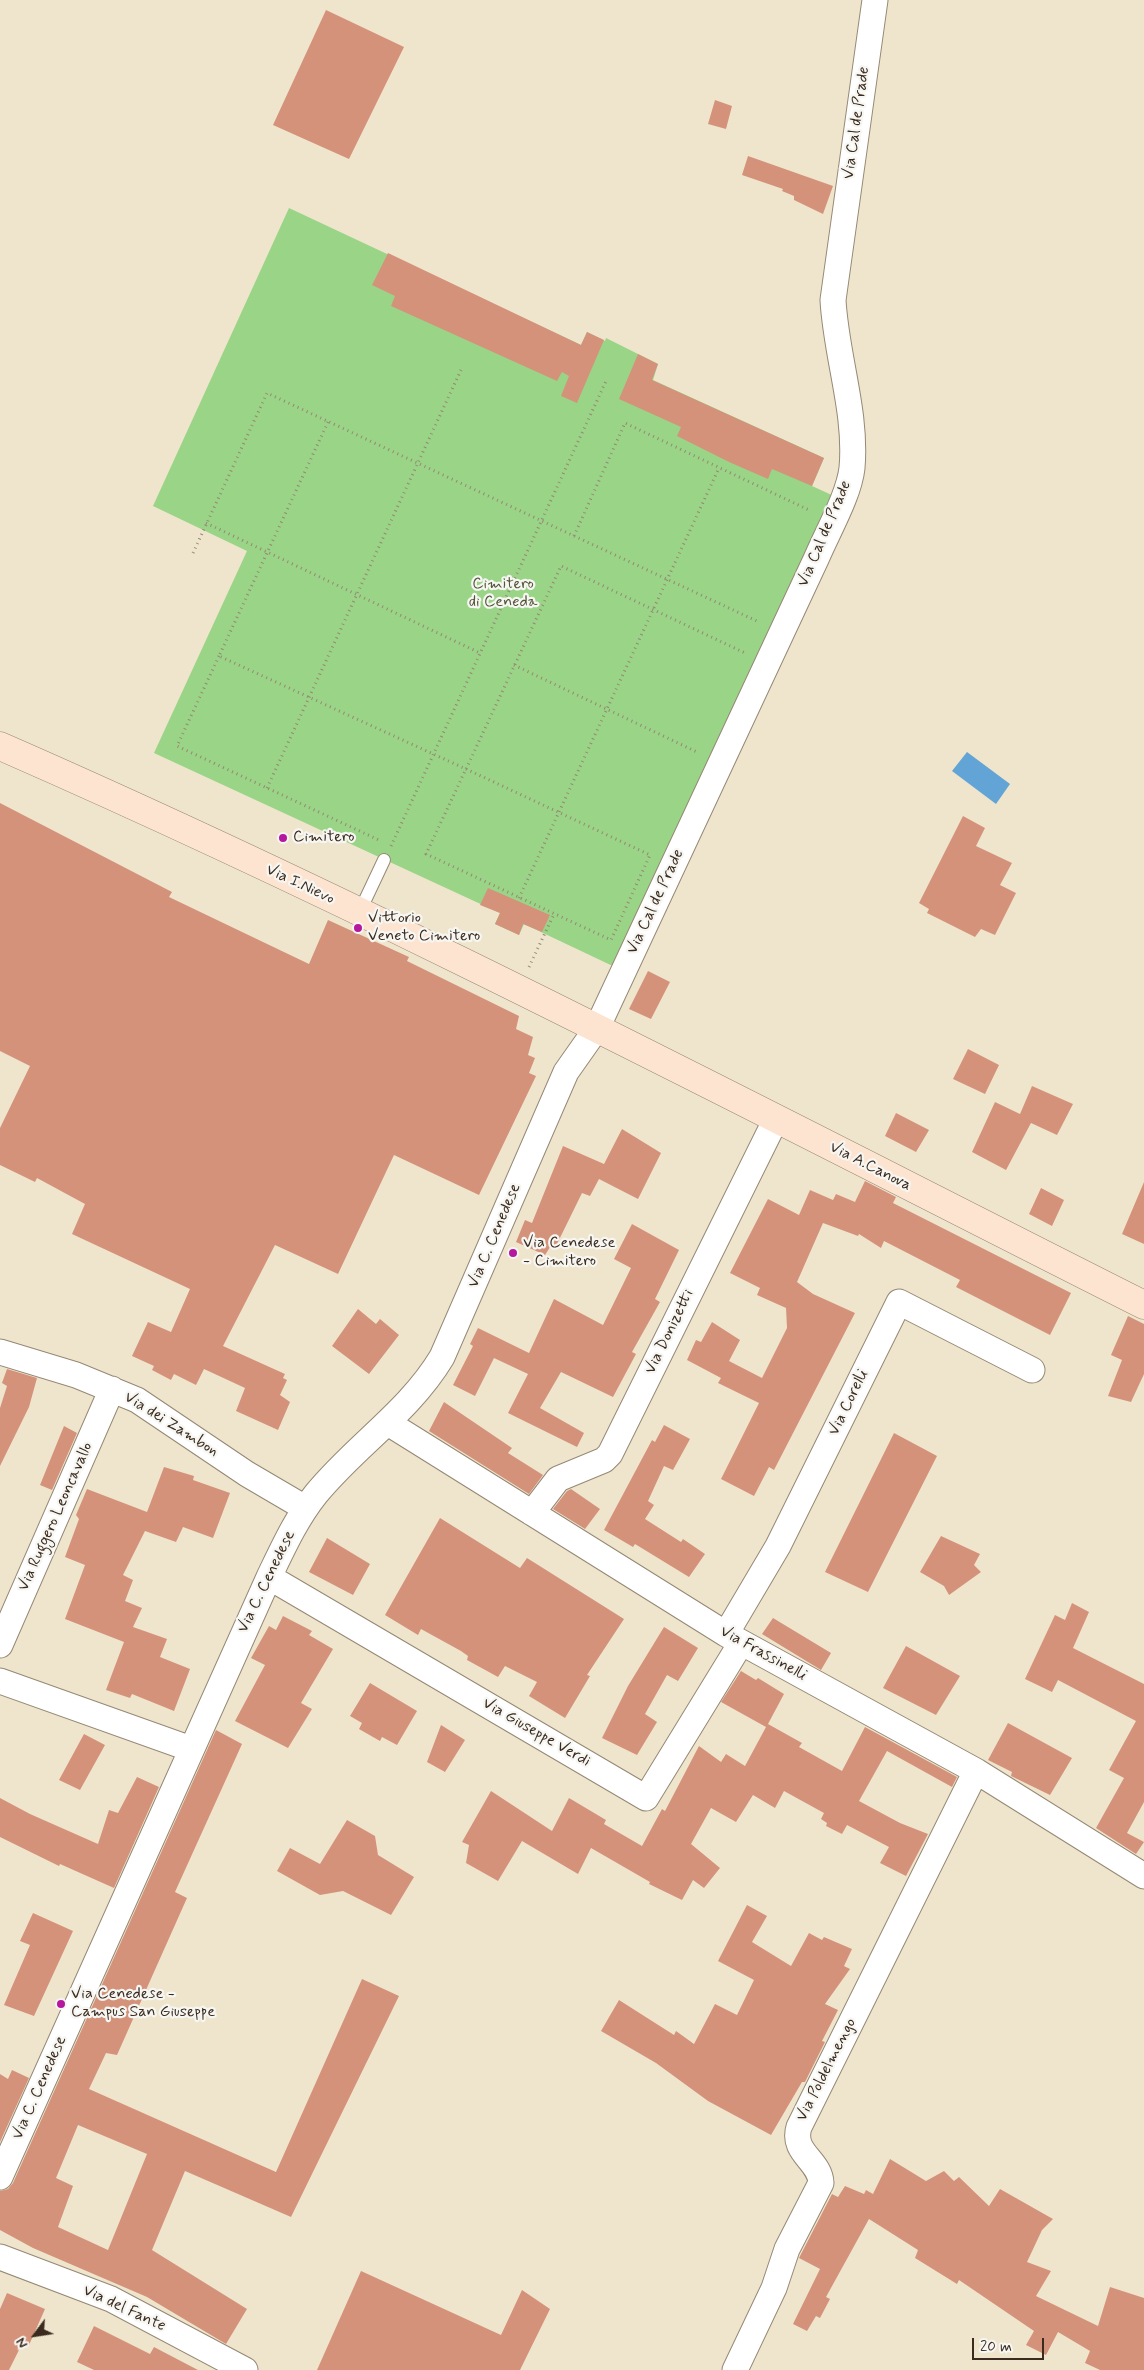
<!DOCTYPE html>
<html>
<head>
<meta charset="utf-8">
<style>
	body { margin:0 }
	#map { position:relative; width:1144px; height:2370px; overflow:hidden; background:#efe5cc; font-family:Mynerve,sans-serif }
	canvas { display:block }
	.north { position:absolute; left:10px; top:2310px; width:50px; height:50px; -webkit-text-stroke:4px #f6f6f2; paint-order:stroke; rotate:239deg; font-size:14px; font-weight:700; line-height:20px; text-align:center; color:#3b2a1e }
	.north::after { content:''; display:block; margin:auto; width:18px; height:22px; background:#3b2a1e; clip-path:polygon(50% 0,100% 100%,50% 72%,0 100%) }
	.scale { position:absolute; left:972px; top:2338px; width:72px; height:22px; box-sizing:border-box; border:2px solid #3b2a1e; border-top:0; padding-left:6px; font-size:15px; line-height:18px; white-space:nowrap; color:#3b2a1e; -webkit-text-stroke:4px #f6f6f2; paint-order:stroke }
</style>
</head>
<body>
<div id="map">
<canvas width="1144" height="2370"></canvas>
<div class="north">N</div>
<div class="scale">20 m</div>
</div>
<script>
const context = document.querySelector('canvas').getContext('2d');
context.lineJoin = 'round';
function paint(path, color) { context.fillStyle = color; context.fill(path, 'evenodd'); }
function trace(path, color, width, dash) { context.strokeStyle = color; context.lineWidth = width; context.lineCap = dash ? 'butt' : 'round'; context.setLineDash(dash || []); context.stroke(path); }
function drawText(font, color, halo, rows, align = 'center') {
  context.font = font + ' Mynerve,sans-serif'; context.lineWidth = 4.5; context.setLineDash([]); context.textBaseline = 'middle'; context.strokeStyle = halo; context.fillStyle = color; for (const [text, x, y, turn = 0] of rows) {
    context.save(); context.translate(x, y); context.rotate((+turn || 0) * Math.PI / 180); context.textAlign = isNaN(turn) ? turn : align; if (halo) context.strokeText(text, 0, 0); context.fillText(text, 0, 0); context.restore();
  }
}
paint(new Path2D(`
	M 289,208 L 581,345 L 587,332 L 605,341 L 606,338 L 658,364 L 653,380 L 824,458 L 812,486 L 834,496 L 617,968 L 524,924 L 519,935 L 495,924 L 500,913 L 154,753 L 247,551 L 153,506 Z`), '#9ad487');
paint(new Path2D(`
	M 967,752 L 1010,784 L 996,804 L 952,771 Z`), '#62a4d6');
paint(new Path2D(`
	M 326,10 L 404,47 L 349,159 L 273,125 Z
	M 715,100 L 732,106 L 726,129 L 708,124 Z
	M 748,156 L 833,186 L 823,214 L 794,200 L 794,196 L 782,191 L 783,189 L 742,175 Z
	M 388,253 L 581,345 L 587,332 L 604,340 L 577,403 L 561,396 L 569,376 L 562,372 L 557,381 L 391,306 L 395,296 L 372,285 Z
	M 638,354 L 658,364 L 652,380 L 824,458 L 812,486 L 772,469 L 768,479 L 729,462 L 677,436 L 681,427 L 619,399 Z
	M 0,803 L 172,892 L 169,897 L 309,964 L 328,920 L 409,957 L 407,961 L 519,1016 L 516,1029 L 533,1037 L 528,1055 L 535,1058 L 529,1073 L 536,1076 L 479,1195 L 394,1155 L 338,1274 L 275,1245 L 223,1346 L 285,1374 L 283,1378 L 287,1380 L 280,1395 L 290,1402 L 278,1430 L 236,1411 L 245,1388 L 204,1369 L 196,1385 L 174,1374 L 171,1380 L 152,1370 L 154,1366 L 132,1356 L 148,1322 L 171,1332 L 190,1289 L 72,1234 L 85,1204 L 37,1178 L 35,1182 L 0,1165 L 0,1128 L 30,1066 L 0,1051 Z
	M 963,816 L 985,828 L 976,846 L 1012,863 L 1000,885 L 1016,893 L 995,935 L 981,929 L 975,937 L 927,913 L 929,909 L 919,903 Z
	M 488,888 L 550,915 L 542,932 L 523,924 L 519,935 L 495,924 L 500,913 L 480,905 Z
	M 648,971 L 670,982 L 651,1019 L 629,1009 Z
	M 968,1049 L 999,1065 L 985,1094 L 953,1079 Z
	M 1032,1086 L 1073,1104 L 1057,1135 L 1031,1123 L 1006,1170 L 972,1152 L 995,1102 L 1020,1114 Z
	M 896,1113 L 929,1130 L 916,1152 L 885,1136 Z
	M 622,1129 L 661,1153 L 638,1199 L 599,1179 L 590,1196 L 582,1193 L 556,1246 L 552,1244 L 545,1255 L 516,1242 L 525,1220 L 532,1223 L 563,1146 L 604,1164 Z
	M 865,1181 L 896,1197 L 893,1203 L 1071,1293 L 1050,1335 L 956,1287 L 960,1280 L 884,1241 L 881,1248 L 859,1234 L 858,1236 L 823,1223 L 797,1282 L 813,1294 L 855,1313 L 774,1470 L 769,1467 L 754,1496 L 721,1479 L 759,1403 L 718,1383 L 721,1378 L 687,1360 L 696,1340 L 701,1342 L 712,1322 L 740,1340 L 729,1361 L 762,1378 L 787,1328 L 786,1308 L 757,1295 L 760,1288 L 730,1273 L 768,1199 L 799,1215 L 810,1190 L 833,1200 L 836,1194 L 855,1202 Z
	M 1144,1182 L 1144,1244 L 1122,1234 Z
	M 1041,1188 L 1064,1200 L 1052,1226 L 1029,1214 Z
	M 632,1224 L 679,1250 L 655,1299 L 660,1302 L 632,1352 L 636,1354 L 613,1397 L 561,1372 L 540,1408 L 584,1433 L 577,1447 L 508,1413 L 528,1374 L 494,1358 L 475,1396 L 453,1385 L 473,1346 L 470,1344 L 478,1328 L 529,1353 L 554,1299 L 603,1325 L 631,1268 L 614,1259 Z
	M 358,1309 L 376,1324 L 380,1319 L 399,1335 L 369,1374 L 332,1346 Z
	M 1128,1316 L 1144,1324 L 1144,1374 L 1131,1402 L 1108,1396 L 1122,1360 L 1111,1355 Z
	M 7,1369 L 37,1378 L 29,1407 L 0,1466 L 0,1408 L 7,1386 L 2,1383 Z
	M 444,1402 L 512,1448 L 508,1453 L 543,1475 L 529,1494 L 429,1431 Z
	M 664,1425 L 690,1439 L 673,1470 L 664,1466 L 648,1501 L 654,1505 L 645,1519 L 681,1542 L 683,1539 L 705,1554 L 689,1577 L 635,1544 L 633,1547 L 604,1530 L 652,1440 L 655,1442 Z
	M 64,1426 L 77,1433 L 52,1490 L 40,1485 Z
	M 894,1433 L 937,1456 L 868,1592 L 825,1572 Z
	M 164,1467 L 194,1476 L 193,1480 L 230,1493 L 213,1538 L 183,1527 L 176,1542 L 145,1531 L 123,1575 L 133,1580 L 125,1601 L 142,1608 L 133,1627 L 167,1639 L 160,1657 L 190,1669 L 174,1711 L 132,1694 L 130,1698 L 106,1690 L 124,1642 L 65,1619 L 85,1565 L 65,1557 L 79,1519 L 76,1515 L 87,1489 L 147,1512 Z
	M 571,1489 L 600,1509 L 585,1529 L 553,1509 L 567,1491 Z
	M 440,1518 L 520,1568 L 527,1558 L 624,1619 L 587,1675 L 590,1676 L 565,1718 L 529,1696 L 537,1682 L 505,1666 L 498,1677 L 467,1660 L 468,1656 L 461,1651 L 421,1629 L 418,1635 L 385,1615 Z
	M 941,1536 L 980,1554 L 974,1565 L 981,1572 L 949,1595 L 944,1586 L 920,1572 Z
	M 327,1538 L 370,1564 L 353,1595 L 309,1572 Z
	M 1072,1603 L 1089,1612 L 1073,1648 L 1144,1684 L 1144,1802 L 1127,1833 L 1144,1842 L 1136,1854 L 1096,1828 L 1124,1778 L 1109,1770 L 1136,1721 L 1058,1680 L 1052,1692 L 1025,1679 L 1055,1615 L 1065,1620 Z
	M 283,1616 L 312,1631 L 309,1635 L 333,1649 L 301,1703 L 312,1709 L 288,1748 L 235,1721 L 265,1665 L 251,1658 L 269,1626 L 276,1630 Z
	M 773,1618 L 831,1653 L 821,1670 L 762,1634 Z
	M 664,1627 L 698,1648 L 678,1681 L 667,1675 L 645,1714 L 657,1722 L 637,1755 L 602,1738 L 628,1686 Z
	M 906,1646 L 960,1676 L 936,1715 L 883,1688 Z
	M 741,1671 L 756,1680 L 758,1678 L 784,1694 L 768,1724 L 802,1743 L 799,1747 L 842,1771 L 865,1727 L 957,1777 L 952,1787 L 887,1751 L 859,1801 L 900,1823 L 928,1834 L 906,1876 L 880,1863 L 889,1847 L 847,1825 L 842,1834 L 826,1826 L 827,1823 L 821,1819 L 824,1813 L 784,1791 L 775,1808 L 753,1795 L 736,1822 L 711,1808 L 691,1844 L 720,1868 L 704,1888 L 693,1880 L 682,1900 L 649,1884 L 650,1882 L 591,1848 L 578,1874 L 522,1841 L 498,1881 L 466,1863 L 469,1845 L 462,1842 L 491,1791 L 552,1831 L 569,1798 L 606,1820 L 604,1824 L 642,1846 L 662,1809 L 665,1811 L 699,1746 L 721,1762 L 726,1754 L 745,1766 L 766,1727 L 721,1702 Z
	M 370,1683 L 417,1711 L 397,1745 L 382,1737 L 380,1741 L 359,1729 L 362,1723 L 350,1716 Z
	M 1008,1723 L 1072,1758 L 1050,1795 L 1011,1776 L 1012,1772 L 988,1760 Z
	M 441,1725 L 465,1740 L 445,1772 L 427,1762 Z
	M 216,1730 L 242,1744 L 175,1892 L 187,1898 L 117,2055 L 106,2053 L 89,2089 L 276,2172 L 362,1979 L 399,1996 L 291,2217 L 185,2171 L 152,2250 L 247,2309 L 226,2344 L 147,2297 L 33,2248 L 0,2230 L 0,2191 L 8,2189 L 13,2183 ZM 78,2125 L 147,2154 L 108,2250 L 58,2227 L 73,2186 L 56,2178 Z
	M 84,1734 L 105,1745 L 80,1790 L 59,1780 Z
	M 137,1777 L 159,1787 L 114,1888 L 60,1864 L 59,1866 L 0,1837 L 0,1798 L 30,1814 L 98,1844 L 109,1810 L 118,1813 Z
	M 347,1820 L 375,1836 L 378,1855 L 414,1877 L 391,1915 L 343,1891 L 320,1895 L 277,1871 L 290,1848 L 320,1864 Z
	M 747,1905 L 767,1916 L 752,1942 L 791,1966 L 809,1933 L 822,1940 L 824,1937 L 852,1949 L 844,1966 L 850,1969 L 825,2004 L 838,2010 L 822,2041 L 825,2042 L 805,2082 L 802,2082 L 771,2135 L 708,2101 L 656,2063 L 601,2031 L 619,2000 L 674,2035 L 676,2031 L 694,2044 L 715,2004 L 737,2015 L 754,1980 L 718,1961 Z
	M 33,1913 L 73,1931 L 34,2016 L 4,2005 L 30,1945 L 20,1941 Z
	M 12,2070 L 29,2078 L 0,2142 L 0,2074 L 8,2079 Z
	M 890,2159 L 926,2181 L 944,2171 L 954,2181 L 959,2177 L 989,2206 L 1000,2189 L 1053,2219 L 1042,2230 L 1027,2262 L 1051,2271 L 1036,2296 L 1098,2326 L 1110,2287 L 1144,2298 L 1144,2370 L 1100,2370 L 1085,2363 L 1090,2351 L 1058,2332 L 1046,2355 L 1026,2345 L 1034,2331 L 959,2280 L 957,2284 L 915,2258 L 918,2250 L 869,2219 L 826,2297 L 830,2299 L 820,2318 L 816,2316 L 807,2331 L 793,2324 L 820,2269 L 799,2258 L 832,2194 L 838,2197 L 845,2186 L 864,2194 L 866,2190 L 873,2194 Z
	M 361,2271 L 501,2335 L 522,2290 L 550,2309 L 520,2370 L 317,2370 Z
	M 7,2293 L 45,2309 L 29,2345 L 23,2342 L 9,2370 L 0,2370 L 0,2309 Z
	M 94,2326 L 150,2354 L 154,2347 L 198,2370 L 94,2370 L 77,2362 Z`), '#d5927b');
const lane = new Path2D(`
	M 359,913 L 384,860`);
const street = new Path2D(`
	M 0,1352 L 76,1375 L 137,1400 L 247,1474 L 305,1508
	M 388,1423 L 726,1634 L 976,1771 L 1144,1876
	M 532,1513 L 558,1479 L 604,1460 L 610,1454 L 776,1119
	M 269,1577 L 646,1798 L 741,1643
	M 726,1634 L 778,1546 L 899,1302 L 1032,1370
	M 0,1645 L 112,1389
	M 0,1681 L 191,1749
	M 0,2177 L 269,1577 C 283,1548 296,1519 316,1494 C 356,1445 409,1412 442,1357 L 566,1072 L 597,1028 L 817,557 C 828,531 849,495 852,468 C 857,412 836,356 833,300 L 875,0
	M 0,2257 L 111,2299 L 245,2370
	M 735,2370 L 774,2288 L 787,2249 L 821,2183 C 820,2160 791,2153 799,2127 L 976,1771`);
const secondary = new Path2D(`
	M 0,746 C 389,916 765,1114 1144,1305`);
trace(lane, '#958875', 14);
trace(street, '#958875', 27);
trace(secondary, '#958875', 29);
trace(new Path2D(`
	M 328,422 L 219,656 L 466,769 L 561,566 L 745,653
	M 206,523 L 480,653
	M 574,536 L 625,423 L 811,511
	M 193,553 L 267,393 L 759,622
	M 219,656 L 177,746 L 381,841
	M 514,665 L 699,753
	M 466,769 L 650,855 L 611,940 L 426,854 Z
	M 267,788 L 461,370
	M 391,846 L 607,379
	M 519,898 L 719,468
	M 529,967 L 554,914`), '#958875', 3, [1, 4]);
trace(lane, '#fff', 12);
trace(street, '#fff', 25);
trace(secondary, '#fde4d1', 28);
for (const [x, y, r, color] of [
	[283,838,5,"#b5179e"],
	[358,928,5,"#b5179e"],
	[513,1253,5,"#b5179e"],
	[61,2004,5,"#b5179e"]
]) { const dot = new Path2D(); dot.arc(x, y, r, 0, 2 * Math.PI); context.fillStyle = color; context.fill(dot); trace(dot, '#f6f6f2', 2); }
drawText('16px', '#3b2a1e', '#f6f6f2', [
	["Via Cal de Prade",857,123,-82],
	["Via Cal de Prade",825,534,-67],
	["Via I.Nievo",300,885,25],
	["Via Cal de Prade",656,902,-65],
	["Via A.Canova",870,1167,27],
	["Via C. Cenedese",495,1236,-67],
	["Via Donizetti",670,1332,-64],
	["Via Corelli",849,1403,-64],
	["Via dei Zambon",171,1425,32],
	["Via Ruggero Leoncavallo",56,1517,-66],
	["Via C. Cenedese",267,1582,-64],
	["Via Frassinelli",763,1654,29],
	["Via Giuseppe Verdi",536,1733,30],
	["Via Poldelmengo",827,2070,-63],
	["Via C. Cenedese",40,2088,-66],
	["Via del Fante",124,2309,25]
]);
drawText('16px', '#535438', '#f6f6f2', [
	["Cimitero",503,585],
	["di Ceneda",503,603]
]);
drawText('16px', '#3b2a1e', '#f6f6f2', [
	["Cimitero",293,838],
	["Vittorio",368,919],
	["Veneto Cimitero",368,937],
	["Via Cenedese",523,1244],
	["- Cimitero",523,1262],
	["Via Cenedese -",71,1995],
	["Campus San Giuseppe",71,2013]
], 'left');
</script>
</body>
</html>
